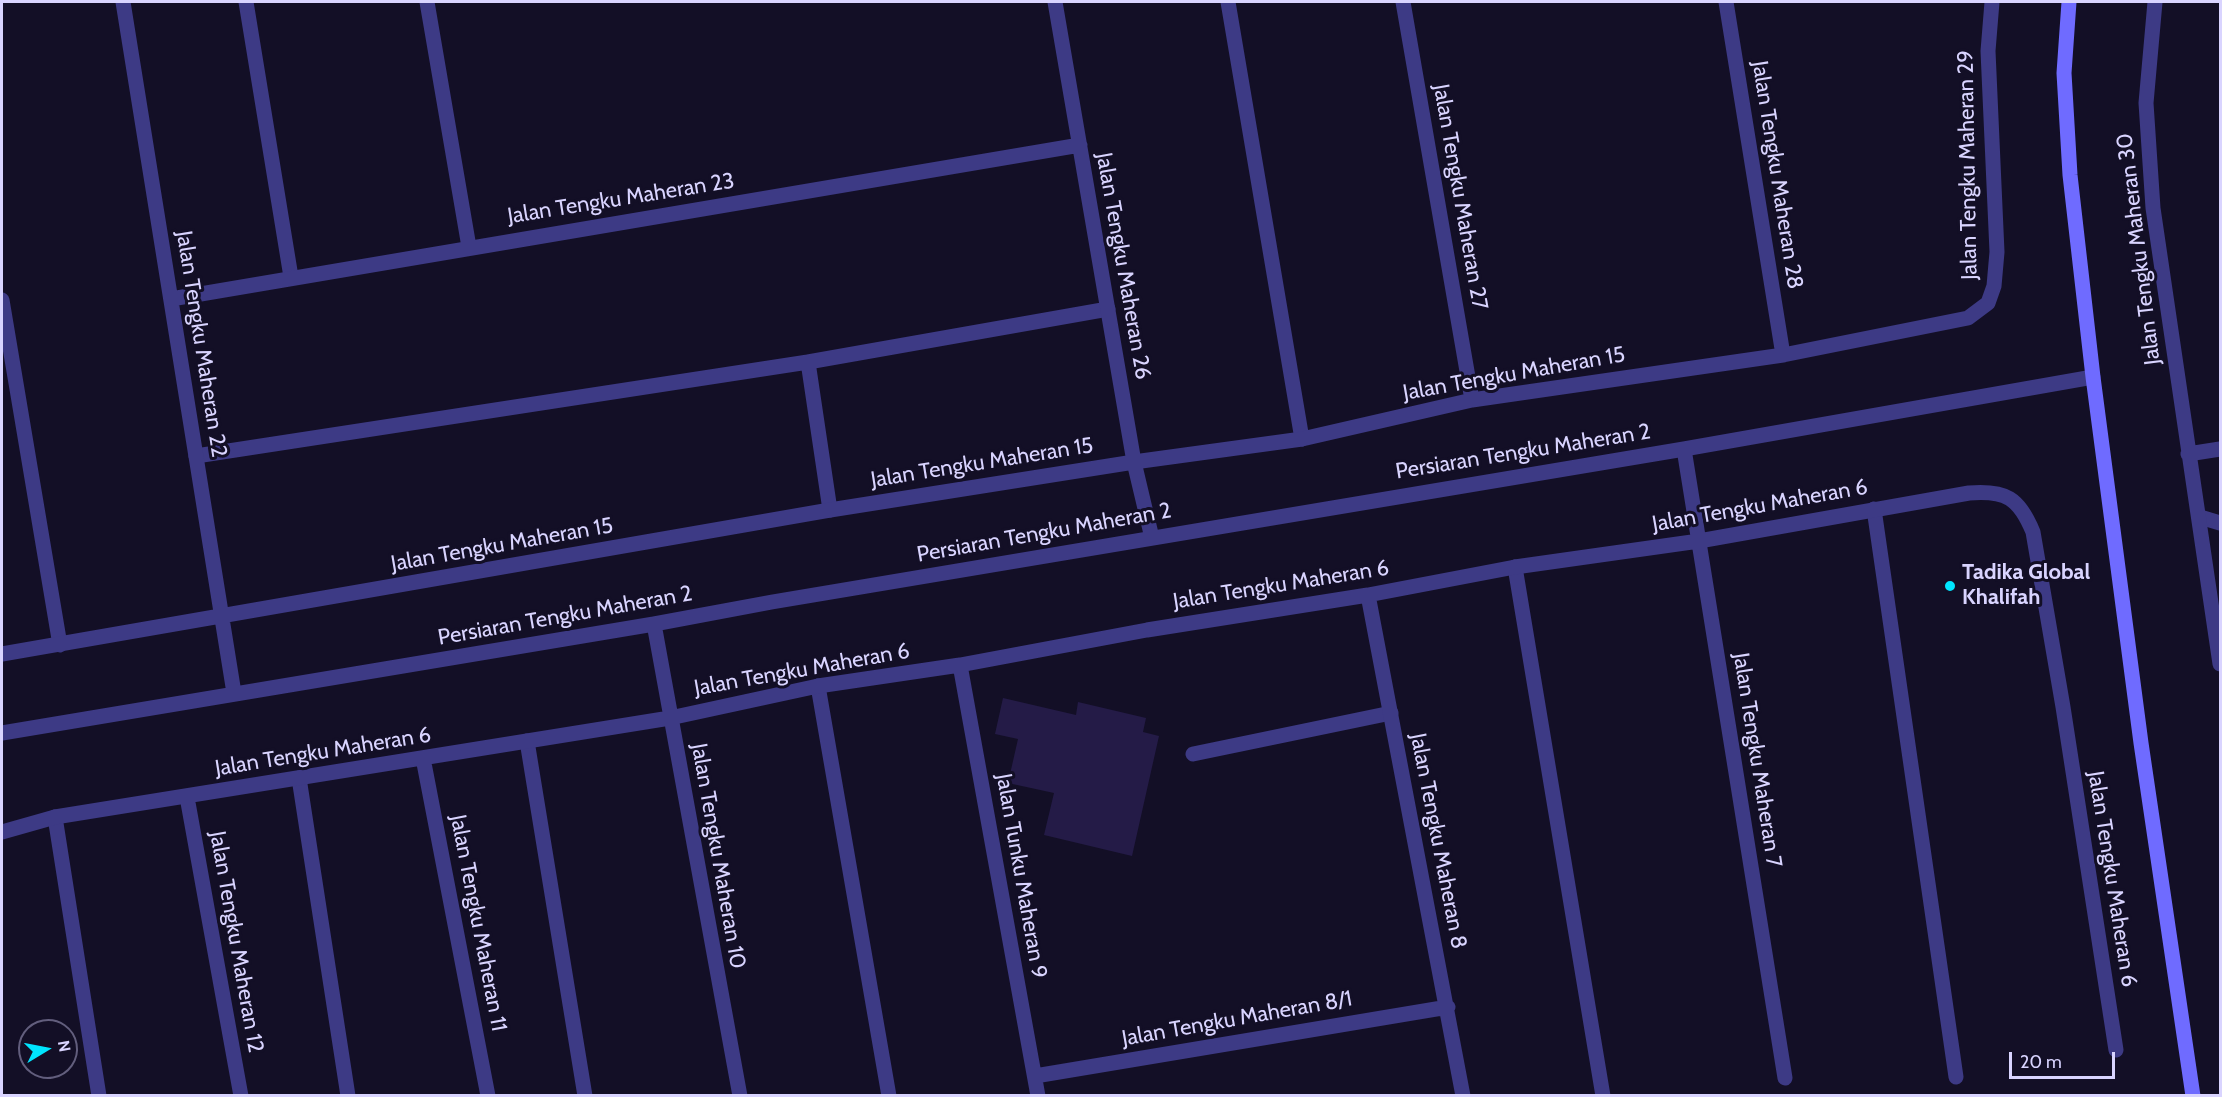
<!DOCTYPE html>
<html>
<head>
<meta charset="utf-8">
<style>
	body { margin:0 }
	#map { position:relative; width:2222px; height:1097px; overflow:hidden; background:#130f26; font-family:Cabin,sans-serif }
	canvas { display:block }
	.frame { position:absolute; inset:0; border:3px solid #d9d4ff; pointer-events:none }
	.north { position:absolute; left:18px; top:1019px; width:60px; height:60px; box-sizing:border-box; background:#130f26; border:2px solid #625e7d; border-radius:50%; rotate:80deg; font-size:16px; font-weight:700; line-height:24px; text-align:center; color:#d9d4ff }
	.north::after { content:''; display:block; margin:auto; width:21px; height:27px; background:#00e5ff; clip-path:polygon(50% 0,100% 100%,50% 72%,0 100%) }
	.scale { position:absolute; left:2009px; top:1052px; width:106px; height:27px; box-sizing:border-box; border:3px solid #d9d4ff; border-top:0; padding-left:8px; font-size:18px; line-height:21px; white-space:nowrap; color:#d9d4ff; -webkit-text-stroke:4px #130f26; paint-order:stroke }
</style>
</head>
<body>
<div id="map">
<canvas width="2222" height="1097"></canvas>
<div class="frame"></div>
<div class="north">N</div>
<div class="scale">20 m</div>
</div>
<script>
const context = document.querySelector('canvas').getContext('2d');
context.lineJoin = 'round';
function paint(path, color) { context.fillStyle = color; context.fill(path, 'evenodd'); }
function trace(path, color, width, dash) { context.strokeStyle = color; context.lineWidth = width; context.lineCap = dash ? 'butt' : 'round'; context.setLineDash(dash || []); context.stroke(path); }
function drawText(font, color, halo, rows, align = 'center') {
  context.font = font + ' Cabin,sans-serif'; context.lineWidth = 6; context.setLineDash([]); context.textBaseline = 'middle'; context.strokeStyle = halo; context.fillStyle = color; for (const [text, x, y, turn = 0] of rows) {
    context.save(); context.translate(x, y); context.rotate((+turn || 0) * Math.PI / 180); context.textAlign = isNaN(turn) ? turn : align; if (halo) context.strokeText(text, 0, 0); context.fillText(text, 0, 0); context.restore();
  }
}
paint(new Path2D(`
	M 1003,698 L 1076,715 L 1078,702 L 1146,718 L 1143,732 L 1159,736 L 1132,856 L 1044,835 L 1054,793 L 1008,783 L 1018,739 L 995,734 Z`), '#241b47');
trace(new Path2D(`
	M 246,2 L 291,277
	M 1228,2 L 1302,439
	M 2,300 L 60,645
	M 196,456 L 808,362
	M 1874,509 L 1956,1077
	M 830,510 L 808,362 L 1108,309
	M 2200,517 L 2220,523
	M 1515,567 L 1603,1096
	M 818,686 L 889,1096
	M 527,741 L 585,1096
	M 1193,754 L 1391,713
	M 299,778 L 348,1096
	M 55,817 L 99,1096`), '#3d3a85', 15);
trace(new Path2D(`
	M 123,2 L 234,693
	M 427,2 L 469,247
	M 1055,2 L 1134,462 L 1152,538
	M 1403,2 L 1472,400
	M 1726,2 L 1783,355
	M 2155,2 L 2146,103 L 2153,208 L 2220,664
	M 171,299 L 1080,145
	M 1684,449 L 1785,1078
	M 2188,454 L 2220,449
	M 1368,595 L 1463,1096
	M 654,624 L 740,1096
	M 2,654 L 830,510 L 1134,462 L 1302,439 L 1472,400 L 1783,355 L 1968,318 L 1988,303 L 1994,286 L 1997,252 L 1988,51 L 1992,2
	M 960,665 L 1038,1096
	M 2,733 L 654,624 L 772,602 L 1684,449 L 2093,377
	M 423,758 L 488,1096
	M 187,797 L 241,1096
	M 2,832 L 55,817 L 670,718 L 818,686 L 960,665 L 1147,630 L 1368,595 L 1515,567 L 1699,541 L 1969,493 C 2006,490 2019,498 2033,532 L 2063,707 L 2116,1050
	M 1035,1076 L 1448,1007`), '#3d3a85', 15);
trace(new Path2D(`
	M 2069,2 L 2064,73 L 2070,175 L 2093,377 L 2141,743 L 2193,1096`), '#6f6bff', 15);
for (const [x, y, r, color] of [
	[1950,586,6,"#00e5ff"]
]) { const dot = new Path2D(); dot.arc(x, y, r, 0, 2 * Math.PI); context.fillStyle = color; context.fill(dot); trace(dot, '#130f26', 2); }
drawText('22px', '#d9d4ff', '#130f26', [
	["Jalan Tengku Maheran 29",1968,165,-91],
	["Jalan Tengku Maheran 28",1777,175,81],
	["Jalan Tengku Maheran 27",1460,197,80],
	["Jalan Tengku Maheran 23",621,199,-9],
	["Jalan Tengku Maheran 30",2139,249,-97],
	["Jalan Tengku Maheran 26",1123,266,80],
	["Jalan Tengku Maheran 22",201,344,81],
	["Jalan Tengku Maheran 15",1514,374,-10],
	["Persiaran Tengku Maheran 2",1523,452,-9],
	["Jalan Tengku Maheran 15",982,463,-9],
	["Jalan Tengku Maheran 6",1760,506,-10],
	["Persiaran Tengku Maheran 2",1044,533,-10],
	["Jalan Tengku Maheran 15",502,545,-10],
	["Jalan Tengku Maheran 6",1281,585,-9],
	["Persiaran Tengku Maheran 2",565,616,-10],
	["Jalan Tengku Maheran 6",802,670,-10],
	["Jalan Tengku Maheran 6",323,752,-9],
	["Jalan Tengku Maheran 7",1757,760,81],
	["Jalan Tengku Maheran 8",1438,841,79],
	["Jalan Tengku Maheran 10",718,856,80],
	["Jalan Tunku Maheran 9",1021,876,80],
	["Jalan Tengku Maheran 6",2112,879,81],
	["Jalan Tengku Maheran 11",478,923,79],
	["Jalan Tengku Maheran 12",236,942,80],
	["Jalan Tengku Maheran 8/1",1237,1019,-10]
]);
drawText('bold 22px', '#d9d4ff', '#130f26', [
	["Tadika Global",1962,573],
	["Khalifah",1962,598]
], 'left');
</script>
</body>
</html>
